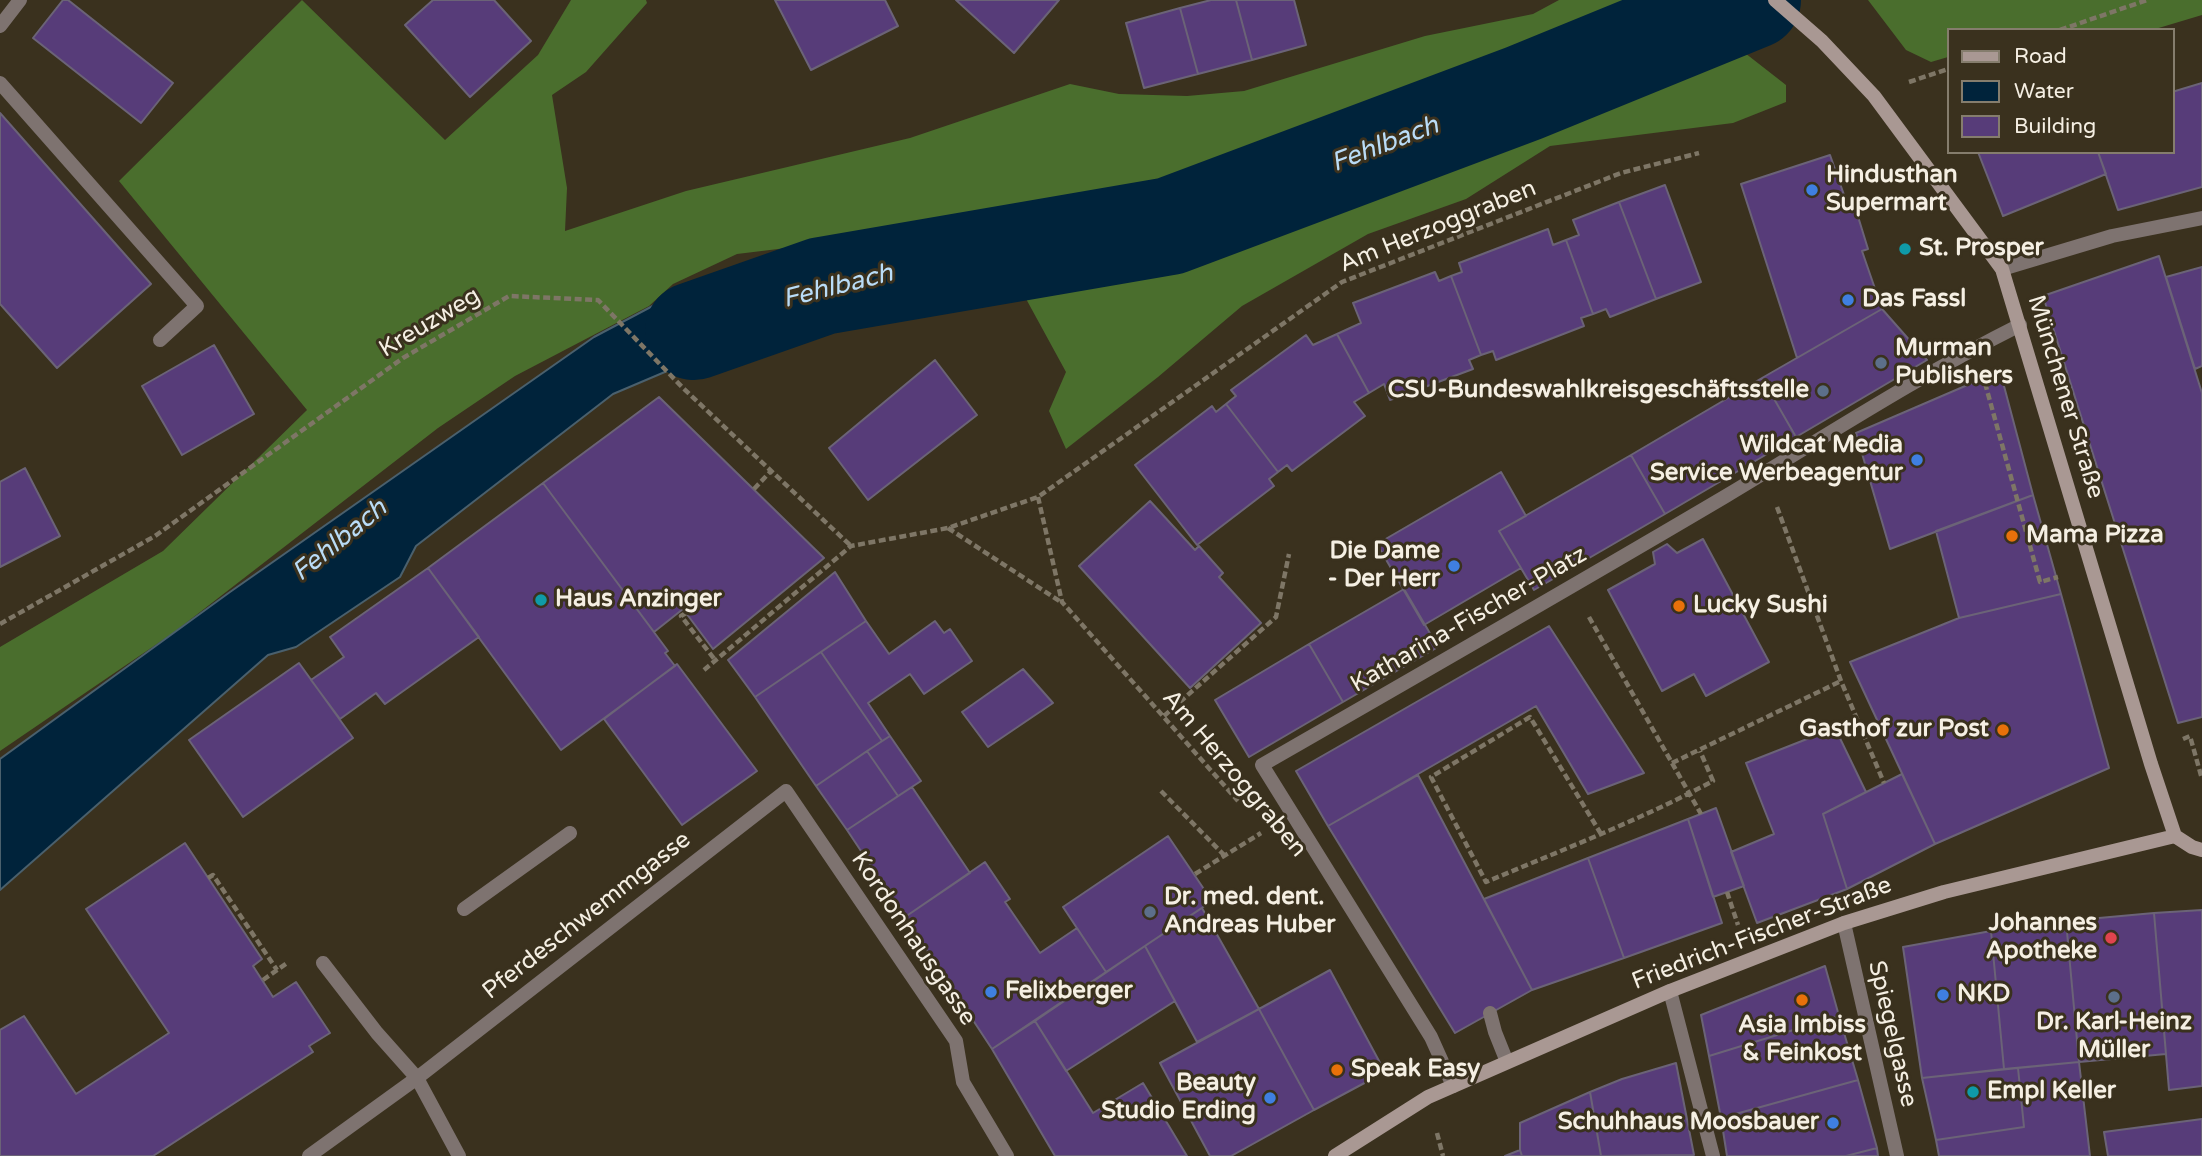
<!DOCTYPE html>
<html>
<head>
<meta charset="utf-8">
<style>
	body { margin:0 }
	#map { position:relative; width:2202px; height:1156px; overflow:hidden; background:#3a311e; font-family:"Varela Round",sans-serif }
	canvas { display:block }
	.legend { position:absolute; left:1947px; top:28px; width:228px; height:126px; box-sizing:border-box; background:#3a311e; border:2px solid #857d6d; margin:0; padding:9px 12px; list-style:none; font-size:21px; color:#f5efe3 }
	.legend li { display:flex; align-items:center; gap:14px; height:35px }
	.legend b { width:35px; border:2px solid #857d6d }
</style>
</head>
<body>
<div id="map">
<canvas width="2202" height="1156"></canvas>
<ul class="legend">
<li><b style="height:9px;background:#a99893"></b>Road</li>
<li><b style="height:19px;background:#00233b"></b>Water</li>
<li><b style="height:19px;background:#573c79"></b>Building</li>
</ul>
</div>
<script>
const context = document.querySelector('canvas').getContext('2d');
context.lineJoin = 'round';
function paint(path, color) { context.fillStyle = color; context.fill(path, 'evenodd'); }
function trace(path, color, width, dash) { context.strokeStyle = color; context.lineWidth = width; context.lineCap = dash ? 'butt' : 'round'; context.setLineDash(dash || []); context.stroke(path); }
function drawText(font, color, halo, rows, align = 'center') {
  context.font = font + ' "Varela Round",sans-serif'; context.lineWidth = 6; context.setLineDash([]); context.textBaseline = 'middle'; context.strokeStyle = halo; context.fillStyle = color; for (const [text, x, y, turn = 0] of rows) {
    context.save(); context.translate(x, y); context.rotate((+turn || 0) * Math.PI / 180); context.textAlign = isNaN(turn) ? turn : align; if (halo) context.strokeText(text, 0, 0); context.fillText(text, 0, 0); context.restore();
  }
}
paint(new Path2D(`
	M 302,0 L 445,140 L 538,55 L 571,0 L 646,0 L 647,3 L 586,72 L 552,95 L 567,188 L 565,231 L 686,191 L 910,138 L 1070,84 L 1119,94 L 1187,96 L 1244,91 L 1425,36 L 1533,14 L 1559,0 L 1677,0 L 1786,85 L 1786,102 L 1733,123 L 1550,146 L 1466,199 L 1368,234 L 1242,306 L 1158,377 L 1066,449 L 1049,411 L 1066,372 L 1007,264 L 833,306 L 811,245 L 737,254 L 673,284 L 649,306 L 515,376 L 438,428 L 173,633 L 0,751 L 0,647 L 163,551 L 307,410 L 119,181 Z
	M 1868,0 L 2202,0 L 2202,15 L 2152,30 L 1948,30 L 1948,57 L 1931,62 L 1906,50 Z`), '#4a6e2d');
const water = new Path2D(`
	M 759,265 L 804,272 L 822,286 L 811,310 L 613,394 L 416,546 L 400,577 L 296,647 L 268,655 L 0,890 L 0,759 L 230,592 L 594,337 L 698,282 Z`);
paint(water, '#00233b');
trace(water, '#4a606d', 2);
trace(new Path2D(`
	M 694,331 L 822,286 L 1170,226 L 1524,93 L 1752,0`), '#00233b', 98);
const building = new Path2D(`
	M 63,0 L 68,0 L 173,83 L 141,123 L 33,38 Z
	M 433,0 L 494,0 L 531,41 L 470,97 L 405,25 Z
	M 775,0 L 885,0 L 898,26 L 811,70 Z
	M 956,0 L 1059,0 L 1014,53 Z
	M 1211,0 L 1236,0 L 1252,60 L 1198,74 L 1180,8 Z
	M 1236,0 L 1294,0 L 1306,45 L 1252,60 Z
	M 1180,8 L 1198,74 L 1144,88 L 1126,23 Z
	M 2202,83 L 2202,187 L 2118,210 L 2098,152 L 2172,152 L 2172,92 Z
	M 0,113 L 151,284 L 57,368 L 0,304 Z
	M 1978,152 L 2098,152 L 2106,174 L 2003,216 Z
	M 1830,155 L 1850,212 L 1856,210 L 1868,249 L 1862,251 L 1882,309 L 1797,358 L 1741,184 Z
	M 1665,185 L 1701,282 L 1656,299 L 1619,202 Z
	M 1619,202 L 1656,299 L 1610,317 L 1606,309 L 1593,314 L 1566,240 L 1579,235 L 1573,220 Z
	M 1548,229 L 1553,245 L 1566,240 L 1593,314 L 1581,318 L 1584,326 L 1496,360 L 1493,351 L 1481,355 L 1451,276 L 1462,272 L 1459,263 Z
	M 2159,256 L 2202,393 L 2202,717 L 2178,723 L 2043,296 Z
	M 2202,267 L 2202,366 L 2195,369 L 2166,277 Z
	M 1435,272 L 1439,281 L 1451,276 L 1481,355 L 1469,360 L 1473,369 L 1390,400 L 1384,384 L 1369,393 L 1337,334 L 1361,323 L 1353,303 Z
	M 1882,309 L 1927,360 L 1796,437 L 1762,378 Z
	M 1337,334 L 1369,393 L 1354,402 L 1365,416 L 1292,471 L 1287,465 L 1278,472 L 1226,404 L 1236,396 L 1231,390 L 1306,335 L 1313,345 Z
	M 214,345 L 254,414 L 182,455 L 142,386 Z
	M 935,360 L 977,415 L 868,500 L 829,448 Z
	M 2000,371 L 2033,495 L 1890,549 L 1856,433 Z
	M 1762,378 L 1796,437 L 1665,514 L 1631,455 Z
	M 659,397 L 824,558 L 713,649 L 683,609 L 654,632 L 543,483 Z
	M 1226,404 L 1278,472 L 1269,479 L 1274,486 L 1197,545 L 1135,465 L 1212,406 L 1216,412 Z
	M 1631,455 L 1665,514 L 1534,590 L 1499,531 Z
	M 25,468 L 60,536 L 0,567 L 0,482 Z
	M 1501,472 L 1526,516 L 1499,531 L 1521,568 L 1424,625 L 1377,544 Z
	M 543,483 L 668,651 L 665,653 L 675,666 L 561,750 L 428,568 Z
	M 2033,495 L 2061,594 L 1959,618 L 1936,531 Z
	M 1150,501 L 1195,550 L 1199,546 L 1223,573 L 1219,577 L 1261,623 L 1190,688 L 1079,566 Z
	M 1703,539 L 1769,662 L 1706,696 L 1694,674 L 1662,691 L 1608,590 L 1655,564 L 1653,552 L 1667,544 L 1677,553 Z
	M 428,568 L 479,637 L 385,704 L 376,693 L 340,719 L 311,680 L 344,657 L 330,637 Z
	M 835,572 L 866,621 L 755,697 L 728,660 Z
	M 1404,589 L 1438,647 L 1343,702 L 1309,644 Z
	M 2061,594 L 2109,768 L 1935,844 L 1850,662 L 1959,618 Z
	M 866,621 L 889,654 L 935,621 L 944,633 L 950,629 L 972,661 L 924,694 L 910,674 L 868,703 L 890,736 L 882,741 L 821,652 Z
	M 1549,626 L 1644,773 L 1588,794 L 1536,706 L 1328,826 L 1296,771 Z
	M 1309,644 L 1343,702 L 1249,757 L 1215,700 Z
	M 821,652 L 882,741 L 816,786 L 755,697 Z
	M 299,663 L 353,738 L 243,817 L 189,740 Z
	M 677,664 L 757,771 L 682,825 L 604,719 Z
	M 1023,669 L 1053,703 L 988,747 L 962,712 Z
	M 1835,728 L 1866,792 L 1823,814 L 1847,889 L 1757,923 L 1731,852 L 1774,834 L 1746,763 Z
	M 890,736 L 921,781 L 898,796 L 867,751 Z
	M 867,751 L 898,796 L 847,830 L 816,786 Z
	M 1902,774 L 1935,844 L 1847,889 L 1823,814 Z
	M 1418,775 L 1532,990 L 1455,1033 L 1328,826 Z
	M 912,787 L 970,873 L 905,917 L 847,830 Z
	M 1716,808 L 1744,886 L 1713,897 L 1688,819 Z
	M 1688,819 L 1722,923 L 1624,958 L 1588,858 Z
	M 1168,836 L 1212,901 L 1106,972 L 1063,907 Z
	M 185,843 L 262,959 L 253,966 L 273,997 L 296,982 L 330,1033 L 309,1046 L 313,1052 L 153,1156 L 0,1156 L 0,1030 L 24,1016 L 76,1094 L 169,1033 L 86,909 Z
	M 1588,858 L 1624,958 L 1532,990 L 1484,899 Z
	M 985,862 L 1010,899 L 1005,902 L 1040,953 L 1077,928 L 1106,972 L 992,1049 L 905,917 Z
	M 1202,908 L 1259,1009 L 1197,1042 L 1145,946 Z
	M 2202,910 L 2202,1086 L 2169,1090 L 2154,913 Z
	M 2154,913 L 2166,1054 L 2079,1062 L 2066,921 Z
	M 2066,921 L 2079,1062 L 2004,1069 L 1991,931 Z
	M 1991,931 L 2004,1069 L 1922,1078 L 1903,947 Z
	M 1145,946 L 1175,1001 L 1066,1071 L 1035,1021 Z
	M 1825,966 L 1839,1016 L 1709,1056 L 1701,1015 Z
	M 1330,970 L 1385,1072 L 1314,1110 L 1259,1009 Z
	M 1259,1009 L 1314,1110 L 1231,1156 L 1210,1156 L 1160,1063 Z
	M 1839,1016 L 1858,1080 L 1721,1118 L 1709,1056 Z
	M 1035,1021 L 1093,1113 L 1143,1083 L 1187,1156 L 1055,1156 L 992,1049 Z
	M 2079,1062 L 2090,1156 L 1939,1156 L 1936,1140 L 2024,1127 L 2018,1068 Z
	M 1676,1063 L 1694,1155 L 1601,1156 L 1590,1092 L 1622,1079 Z
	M 2018,1068 L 2024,1127 L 1936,1140 L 1922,1078 Z
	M 1858,1080 L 1877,1148 L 1846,1156 L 1727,1156 L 1721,1118 Z
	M 1590,1092 L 1601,1156 L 1522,1156 L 1520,1150 L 1520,1123 Z
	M 2202,1119 L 2202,1156 L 2108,1156 L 2104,1132 Z
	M 1877,1148 L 1878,1156 L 1846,1156 Z
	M 1520,1150 L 1522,1156 L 1505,1156 Z`);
paint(building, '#573c79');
trace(building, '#6b6377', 2);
trace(new Path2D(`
	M 2060,30 L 2147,0
	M 1909,82 L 1948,69
	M 1985,383 L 2040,582 L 2058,577
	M 754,489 L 771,471
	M 1038,497 L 1062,602 L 1238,801
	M 1777,507 L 1841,681 L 1884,783
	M 948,528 L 1061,602
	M 686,613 L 681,616 L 715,660
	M 1589,617 L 1701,814
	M 0,624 L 155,536 L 403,358 L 509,296 L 598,300 L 683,388 L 851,546
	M 704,670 L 851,546 L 948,528 L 1038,497 L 1342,282 L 1621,173 L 1699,153
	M 1164,716 L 1276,617 L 1289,554
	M 2183,739 L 2190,736 L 2202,779
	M 1672,763 L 1841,681
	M 1161,791 L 1225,856
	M 1601,834 L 1530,717 L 1431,777 L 1486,882 C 1562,850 1640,820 1713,781 L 1700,751
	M 1195,874 L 1261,833
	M 208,878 L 213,875 L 277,970
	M 1727,892 L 1738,925
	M 263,980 L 287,963
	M 1437,1133 L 1443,1156`), '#7e7666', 4.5, [7, 3.5]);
trace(new Path2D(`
	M 0,83 L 197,306 L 160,340
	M 2002,269 L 2112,236 L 2202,218
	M 464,909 L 570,833
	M 1490,1013 L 1495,1032 L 1507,1062
	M 1453,1086 L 1431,1037 L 1262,765 C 1417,676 1572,587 1726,496 C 1823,438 1918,376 2020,325`), '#7e7370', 14);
trace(new Path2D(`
	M 0,26 L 20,0
	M 1844,923 L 1897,1156
	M 323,963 L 377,1033 L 417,1078 L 459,1156
	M 1670,991 L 1713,1156
	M 309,1156 L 417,1078 L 786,791 L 956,1041 L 963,1082 L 1007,1156`), '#7e7370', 14);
trace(new Path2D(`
	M 1775,0 L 1822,41 L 1874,96 L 2002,269 L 2151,764 L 2175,836
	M 1335,1156 L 1428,1097 L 1670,991 L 1844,923 L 1944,892 L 2175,836 L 2192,847 L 2202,850`), '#a99893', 14);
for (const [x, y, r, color] of [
	[1812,190,7,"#3f7fe0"],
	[1905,249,7,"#0f9aa8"],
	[1848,300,7,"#3f7fe0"],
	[1881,363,7,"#5c6f8a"],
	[1823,391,7,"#5c6f8a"],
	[1917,460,7,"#3f7fe0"],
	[2012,536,7,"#e8710a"],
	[1454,566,7,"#3f7fe0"],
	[541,600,7,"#0f9aa8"],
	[1679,606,7,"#e8710a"],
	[2003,730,7,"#e8710a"],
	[1150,912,7,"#5c6f8a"],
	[2111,938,7,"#e0444e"],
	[991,992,7,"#3f7fe0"],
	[1943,995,7,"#3f7fe0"],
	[2114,997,7,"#5c6f8a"],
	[1802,1000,7,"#e8710a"],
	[1337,1070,7,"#e8710a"],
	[1973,1092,7,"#0f9aa8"],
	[1270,1098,7,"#3f7fe0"],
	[1833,1123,7,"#3f7fe0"]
]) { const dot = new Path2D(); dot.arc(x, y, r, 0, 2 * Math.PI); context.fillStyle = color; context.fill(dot); trace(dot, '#3a311e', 2.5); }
drawText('bold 24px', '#f5efe3', '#3a311e', [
	["Hindusthan",1826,176],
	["Supermart",1826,204],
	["St. Prosper",1919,249],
	["Das Fassl",1862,300],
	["Murman",1895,349],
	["Publishers",1895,377],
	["CSU-Bundeswahlkreisgeschäftsstelle",1809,391,"right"],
	["Wildcat Media",1903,446,"right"],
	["Service Werbeagentur",1903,474,"right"],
	["Mama Pizza",2026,536],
	["Die Dame",1440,552,"right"],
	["- Der Herr",1440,580,"right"],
	["Haus Anzinger",555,600],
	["Lucky Sushi",1693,606],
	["Gasthof zur Post",1989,730,"right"],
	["Dr. med. dent.",1164,898],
	["Andreas Huber",1164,926],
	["Johannes",2097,924,"right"],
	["Apotheke",2097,952,"right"],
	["Felixberger",1005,992],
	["NKD",1957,995],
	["Dr. Karl-Heinz",2114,1023,"center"],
	["Müller",2114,1051,"center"],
	["Asia Imbiss",1802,1026,"center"],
	["& Feinkost",1802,1054,"center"],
	["Speak Easy",1351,1070],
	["Beauty",1256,1084,"right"],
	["Studio Erding",1256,1112,"right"],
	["Empl Keller",1987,1092],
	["Schuhhaus Moosbauer",1819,1123,"right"]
], 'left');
drawText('24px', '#f5efe3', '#3a311e', [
	["Am Herzoggraben",1438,227,-22],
	["Kreuzweg",430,323,-31],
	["Münchener Straße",2065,397,73],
	["Katharina-Fischer-Platz",1469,620,-30],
	["Am Herzoggraben",1234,774,50],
	["Pferdeschwemmgasse",587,916,-38],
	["Friedrich-Fischer-Straße",1762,934,-21],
	["Kordonhausgasse",913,939,56],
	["Spiegelgasse",1892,1034,77]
]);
drawText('italic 26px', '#b9dcf7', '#3a311e', [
	["Fehlbach",1385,145,-21],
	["Fehlbach",838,287,-14],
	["Fehlbach",340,541,-39]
]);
</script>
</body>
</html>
